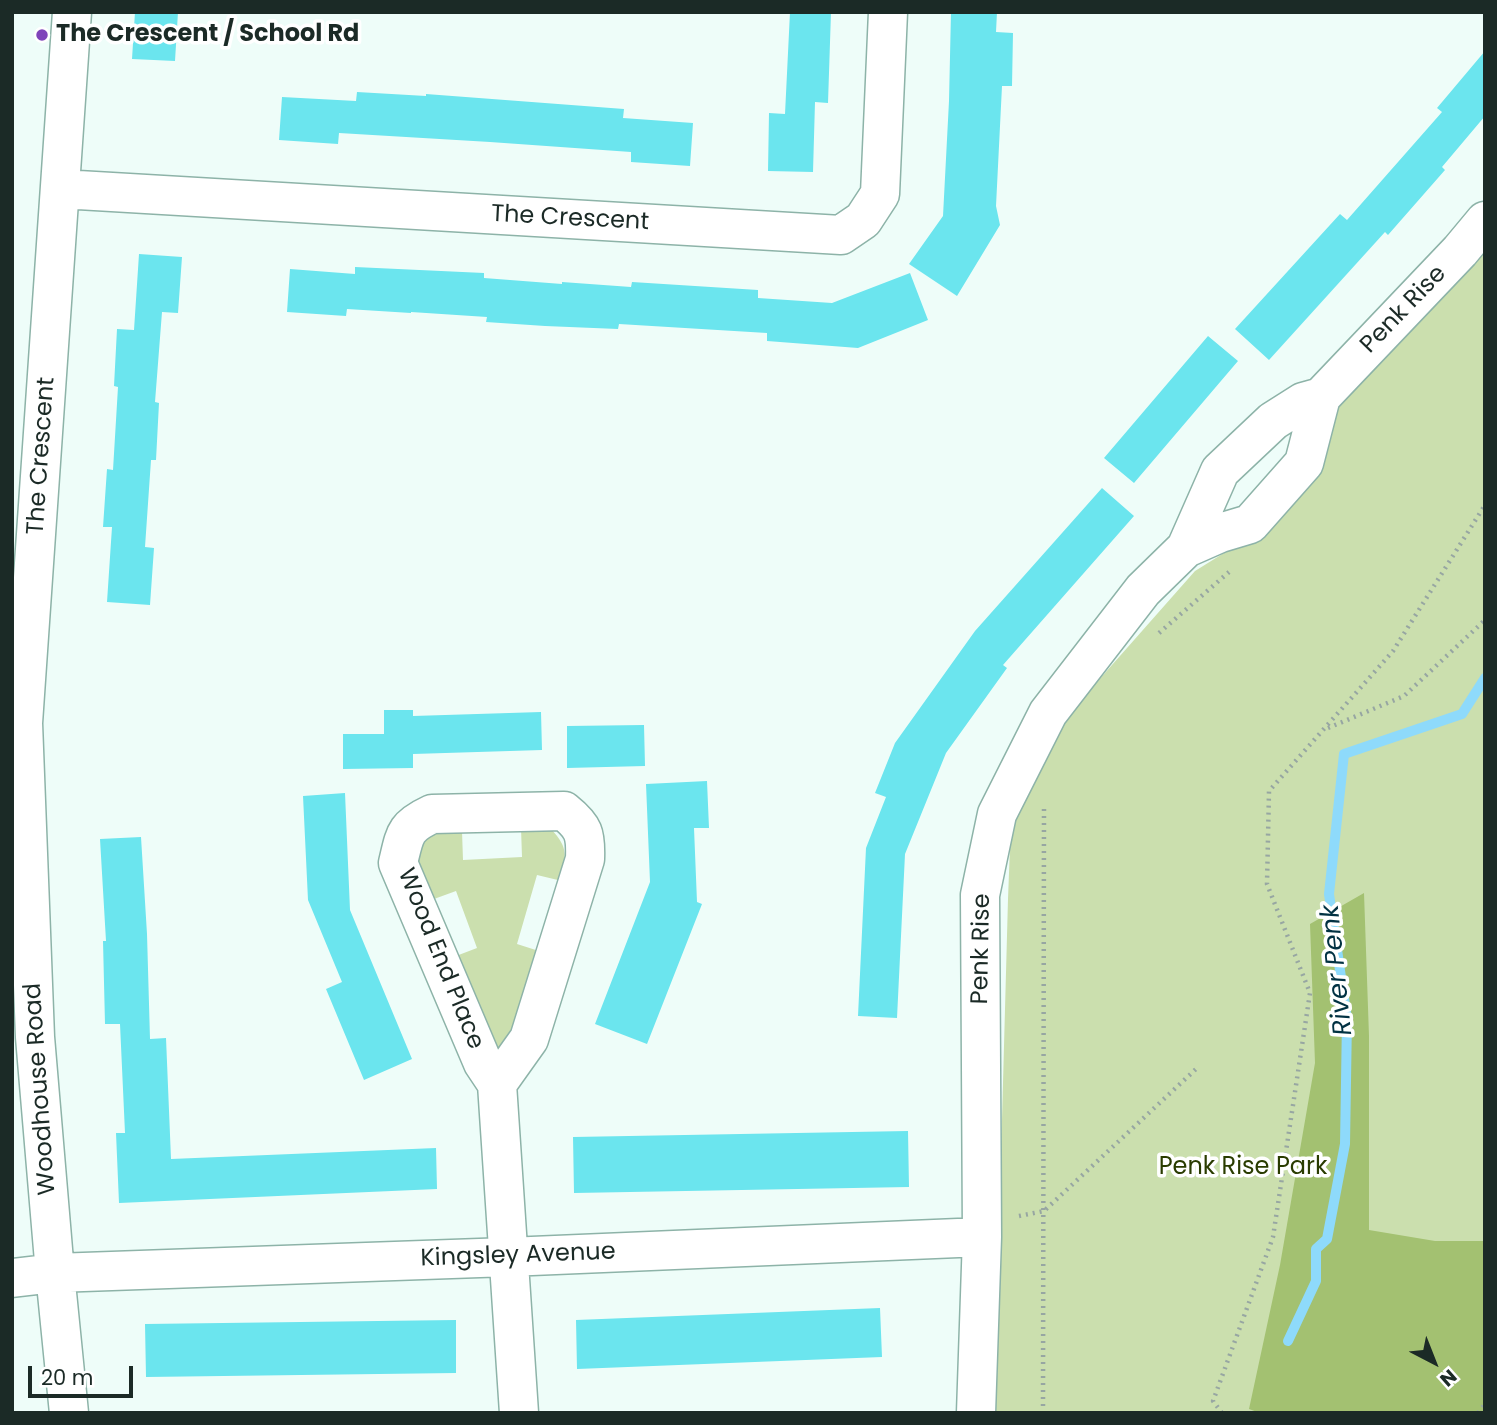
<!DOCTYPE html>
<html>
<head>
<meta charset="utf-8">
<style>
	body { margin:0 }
	#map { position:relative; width:1497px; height:1425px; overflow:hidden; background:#eefdf9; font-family:Poppins,sans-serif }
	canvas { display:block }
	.frame { position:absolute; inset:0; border:14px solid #1b2a26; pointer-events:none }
	.north { position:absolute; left:1399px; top:1327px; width:70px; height:70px; -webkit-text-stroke:5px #fff; paint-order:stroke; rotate:138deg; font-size:19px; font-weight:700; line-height:28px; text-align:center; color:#1b2a26 }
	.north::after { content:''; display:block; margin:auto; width:24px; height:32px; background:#1b2a26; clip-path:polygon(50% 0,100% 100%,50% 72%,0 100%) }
	.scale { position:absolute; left:28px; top:1366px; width:105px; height:32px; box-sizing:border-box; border:4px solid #1b2a26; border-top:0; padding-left:9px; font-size:21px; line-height:24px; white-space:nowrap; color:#1b2a26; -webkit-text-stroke:5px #fff; paint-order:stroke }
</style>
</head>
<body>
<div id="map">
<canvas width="1497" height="1425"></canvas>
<div class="frame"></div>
<div class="north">N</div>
<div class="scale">20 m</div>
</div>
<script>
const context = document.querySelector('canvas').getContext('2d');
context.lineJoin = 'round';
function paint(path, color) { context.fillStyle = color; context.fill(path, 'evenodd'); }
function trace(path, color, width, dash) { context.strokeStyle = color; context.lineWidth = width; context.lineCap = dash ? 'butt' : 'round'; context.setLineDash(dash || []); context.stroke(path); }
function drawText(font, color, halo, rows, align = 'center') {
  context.font = font + ' Poppins,sans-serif'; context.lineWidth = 7; context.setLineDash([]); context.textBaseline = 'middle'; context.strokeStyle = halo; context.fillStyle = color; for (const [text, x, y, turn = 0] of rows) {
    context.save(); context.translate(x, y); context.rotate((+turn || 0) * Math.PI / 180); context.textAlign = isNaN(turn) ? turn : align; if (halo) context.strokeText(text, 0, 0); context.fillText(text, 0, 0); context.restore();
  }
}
paint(new Path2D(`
	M 1485,248 L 1485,1413 L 994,1413 L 1008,899 L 1011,821 L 1059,725 L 1195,571 L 1253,535 L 1334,405 Z
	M 547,825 C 569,847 566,852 562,881 L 537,875 L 517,944 L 542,952 L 510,1045 L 497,1049 L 456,956 L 477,948 L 456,891 L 434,899 L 415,857 C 428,832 434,830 462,831 L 463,860 L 522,857 L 521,828 Z`), '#cbdfae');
paint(new Path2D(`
	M 1364,893 L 1369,1036 L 1369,1230 L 1435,1241 L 1485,1241 L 1485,1413 L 1260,1413 L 1249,1409 L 1280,1265 L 1315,1063 L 1310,924 Z`), '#a3c171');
trace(new Path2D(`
	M 1288,1341 L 1316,1281 L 1316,1249 L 1327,1239 L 1345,1144 L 1347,1019 L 1329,894 L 1344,754 L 1462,714 L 1485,678`), '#8edafb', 10);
paint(new Path2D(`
	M 135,12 L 178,12 L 175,61 L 132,59 Z
	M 790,12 L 831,12 L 828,103 L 815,102 L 813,172 L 768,171 L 769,113 L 785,114 Z
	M 951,12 L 997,12 L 996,32 L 1013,33 L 1012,86 L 1002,86 L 996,206 L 1000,225 L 957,296 L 909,264 L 943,216 L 949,101 Z
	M 1485,51 L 1485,116 L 1442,167 L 1445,170 L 1388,235 L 1385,232 L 1269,360 L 1235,329 L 1340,214 L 1347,220 L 1442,112 L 1437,108 Z
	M 357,92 L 426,96 L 426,94 L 624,109 L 623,118 L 693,123 L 690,166 L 631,162 L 631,152 L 490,142 L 339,133 L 338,144 L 279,140 L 282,97 L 356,101 Z
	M 139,254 L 182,257 L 178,313 L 162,312 L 155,402 L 159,403 L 156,460 L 151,460 L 145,547 L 154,548 L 150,605 L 107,602 L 112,527 L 103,527 L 107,469 L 113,470 L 118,387 L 114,386 L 117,329 L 134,330 Z
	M 355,267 L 484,273 L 484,278 L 562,284 L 562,282 L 631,287 L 632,282 L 758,290 L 758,298 L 832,303 L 910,273 L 928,320 L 858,348 L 767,341 L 767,333 L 619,324 L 618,329 L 545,326 L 486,322 L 487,317 L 411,312 L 411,313 L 347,309 L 346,316 L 287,312 L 290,269 L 355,274 Z
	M 1208,336 L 1238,361 L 1134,483 L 1104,458 Z
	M 1102,488 L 1134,516 L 1003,665 L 1007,668 L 946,753 L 905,854 L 897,1018 L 858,1016 L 866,848 L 886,797 L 875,793 L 895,743 L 975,631 Z
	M 384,710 L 413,710 L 413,716 L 541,712 L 542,750 L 413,754 L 413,768 L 343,769 L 343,734 L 384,734 Z
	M 644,725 L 645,766 L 567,768 L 567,726 Z
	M 707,781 L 709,828 L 694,828 L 697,902 L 702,904 L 647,1044 L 595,1024 L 650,882 L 646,784 Z
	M 345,793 L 350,910 L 412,1059 L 364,1080 L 326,989 L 342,982 L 308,900 L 303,796 Z
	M 141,837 L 147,934 L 150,1039 L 166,1038 L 171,1159 L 436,1148 L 437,1189 L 119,1203 L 116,1133 L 125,1133 L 120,1024 L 105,1024 L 103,941 L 106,941 L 100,839 Z
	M 908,1131 L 909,1187 L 574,1193 L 573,1137 Z
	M 880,1308 L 882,1357 L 577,1369 L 576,1320 Z
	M 456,1320 L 456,1373 L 146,1377 L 145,1324 Z`), '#6be5ee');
const minor = new Path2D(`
	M 61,189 L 841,235 L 863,220 L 880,194 L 888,12
	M 1186,548 L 1220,471 L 1273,421 L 1303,402 L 1321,397 L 1460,251 L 1485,221
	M 497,1084 L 529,1039 L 585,859 C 586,834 584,827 564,811 L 432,814 C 404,827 405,834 398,863 L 483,1063 L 497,1084 L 519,1413
	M 12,1278 L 55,1273 L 508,1257 L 982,1237
	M 69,1413 L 55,1273 L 35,1037 L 23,723 L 72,12
	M 976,1413 L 982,1237 L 980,895 L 997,814 L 1048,713 L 1143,590 L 1186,548 L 1220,533 L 1250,524 L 1304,463 L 1321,397`);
trace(minor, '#8db3a8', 41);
trace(new Path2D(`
	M 1159,633 L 1229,572
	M 1328,728 L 1404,696 L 1485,620
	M 1019,1216 L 1044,1211 L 1196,1069
	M 1043,1413 L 1044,806
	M 1222,1413 L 1213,1401 L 1273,1237 L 1310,993 L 1267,884 L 1269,791 L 1393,651 L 1485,505
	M 1478,1413 L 1485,1404`), '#97a6a2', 4.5, [2, 5]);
trace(minor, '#fff', 38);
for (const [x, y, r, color] of [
	[42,35,7,"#7f44ba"]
]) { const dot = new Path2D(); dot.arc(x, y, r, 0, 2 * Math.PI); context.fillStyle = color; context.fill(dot); trace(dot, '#fff', 2.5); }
drawText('bold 24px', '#1b2a26', '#fff', [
	["The Crescent / School Rd",56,35]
], 'left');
drawText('24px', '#1b2a26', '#fff', [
	["The Crescent",570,219,3],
	["Penk Rise",1404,310,-46],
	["The Crescent",42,456,-86],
	["Penk Rise",982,949,-89],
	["Wood End Place",440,959,68],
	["Woodhouse Road",41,1089,-94],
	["Kingsley Avenue",518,1256,-2]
]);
drawText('24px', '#2a3c00', '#fff', [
	["Penk Rise Park",1243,1168]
]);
drawText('italic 26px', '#013142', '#fff', [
	["River Penk",1338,970,-96]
]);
</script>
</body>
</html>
